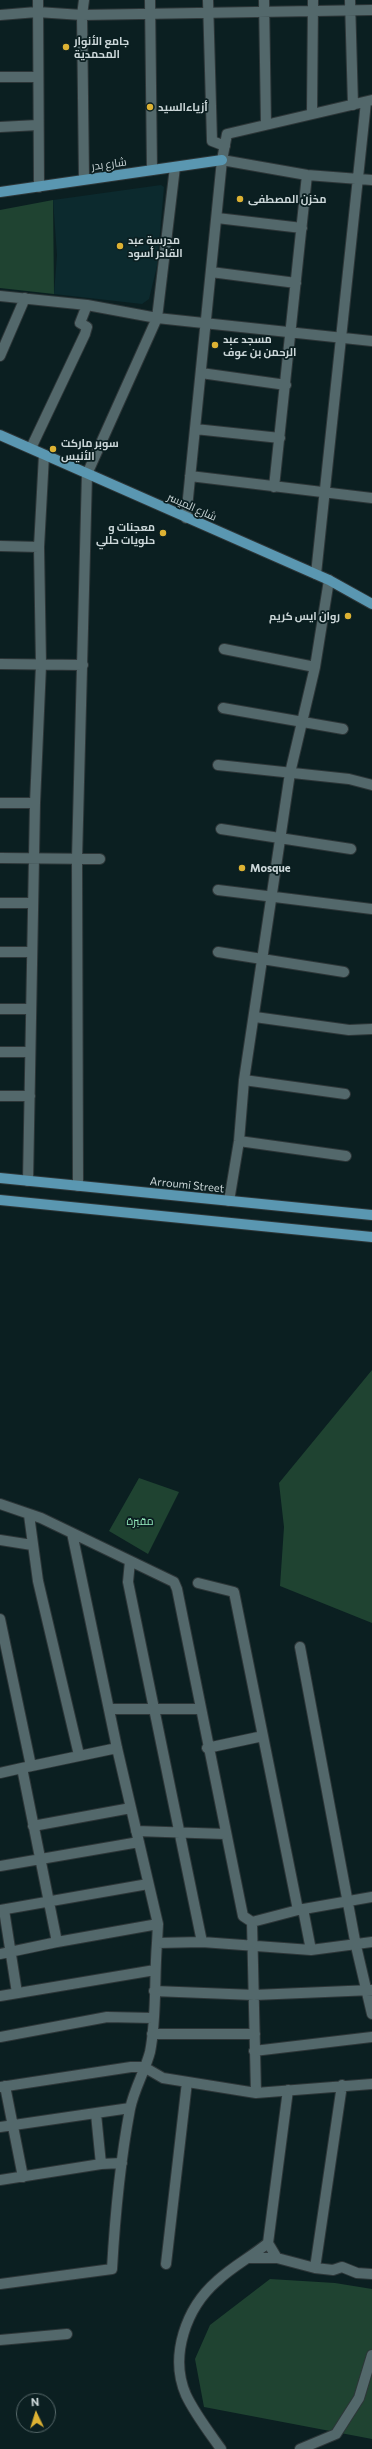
<!DOCTYPE html>
<html>
<head>
<meta charset="utf-8">
<style>
	body { margin:0 }
	#map { position:relative; width:372px; height:2449px; overflow:hidden; background:#0b1f21; font-family:Commissioner,sans-serif }
	canvas { display:block }
	.north { position:absolute; left:16px; top:2393px; width:40px; height:40px; box-sizing:border-box; background:#0b1f21; border:1px solid #58696b; border-radius:50%; rotate:356deg; font-size:11px; font-weight:700; line-height:16px; text-align:center; color:#ccd7d9 }
	.north::after { content:''; display:block; margin:auto; width:14px; height:18px; background:#ddb233; clip-path:polygon(50% 0,100% 100%,50% 72%,0 100%) }
</style>
</head>
<body>
<div id="map">
<canvas width="372" height="2449"></canvas>
<div class="north">N</div>
</div>
<script>
const context = document.querySelector('canvas').getContext('2d');
context.lineJoin = 'round';
function paint(path, color) { context.fillStyle = color; context.fill(path, 'evenodd'); }
function trace(path, color, width, dash) { context.strokeStyle = color; context.lineWidth = width; context.lineCap = dash ? 'butt' : 'round'; context.setLineDash(dash || []); context.stroke(path); }
function drawText(font, color, halo, rows, align = 'center') {
  context.font = font + ' Commissioner,Cairo,sans-serif'; context.lineWidth = 3.5; context.setLineDash([]); context.textBaseline = 'middle'; context.strokeStyle = halo; context.fillStyle = color; for (const [text, x, y, turn = 0] of rows) {
    context.save(); context.translate(x, y); context.rotate((+turn || 0) * Math.PI / 180); context.textAlign = isNaN(turn) ? turn : align; if (halo) context.strokeText(text, 0, 0); context.fillText(text, 0, 0); context.restore();
  }
}
paint(new Path2D(`
	M 161,185 L 164,187 L 157,266 L 149,299 L 142,304 L 54,294 L 57,255 L 53,200 Z`), '#0c2a2e');
paint(new Path2D(`
	M 53,200 L 54,294 L 0,288 L 0,210 Z
	M 372,1370 L 372,1623 L 280,1586 L 284,1527 L 279,1483 Z
	M 139,1478 L 179,1492 L 148,1554 L 109,1531 Z
	M 270,2279 L 335,2283 L 372,2289 L 372,2439 L 204,2407 L 195,2359 L 210,2325 Z`), '#1f4331');
const minor = new Path2D(`
	M 38,0 L 39,187
	M 84,0 L 82,15 L 84,179
	M 150,0 L 152,170
	M 208,0 L 212,141 L 225,146
	M 264,0 L 266,124
	M 350,0 L 353,105
	M 0,15 L 37,12 L 82,15 L 372,10
	M 0,77 L 37,77
	M 312,113 L 313,0
	M 0,127 L 38,125
	M 222,160 L 307,175 L 372,180
	M 217,218 L 302,228
	M 211,272 L 296,283
	M 0,296 L 87,305 L 157,318 L 372,341
	M 0,356 L 25,298
	M 201,373 L 286,385
	M 195,429 L 280,438
	M 31,448 L 85,334 L 87,327 L 80,323 L 87,305
	M 190,476 L 372,498
	M 274,487 L 307,175
	M 186,518 L 222,160 L 227,134 L 372,100
	M 0,546 L 39,547
	M 316,574 L 366,102
	M 224,649 L 315,667
	M 0,664 L 83,665
	M 223,708 L 343,729
	M 218,765 L 349,779 L 372,785
	M 0,803 L 35,803
	M 221,829 L 351,849
	M 0,858 L 100,859
	M 218,890 L 372,909
	M 0,903 L 33,903
	M 0,952 L 32,952
	M 218,952 L 344,972
	M 0,1009 L 31,1009
	M 255,1017 L 349,1030 L 372,1029
	M 0,1052 L 30,1052
	M 244,1080 L 345,1094
	M 0,1096 L 30,1096
	M 239,1141 L 346,1156
	M 28,1181 L 35,803 L 41,665 L 39,547 L 44,455
	M 78,1186 L 77,859 L 87,474 L 157,318 L 175,167
	M 229,1201 L 239,1141 L 244,1080 L 290,773 L 315,667 L 329,580
	M 0,1504 L 41,1518 L 174,1582 L 177,1589 L 243,1916 L 252,1922 L 298,1910 L 372,1897
	M 29,1515 L 38,1581 L 79,1755
	M 72,1533 L 117,1748 L 158,1924 L 157,1943 L 202,1942 L 311,1950 L 372,1942
	M 0,1540 L 32,1545
	M 130,1561 L 128,1582 L 202,1942
	M 198,1583 L 234,1592 L 298,1910
	M 0,1619 L 31,1766
	M 300,1647 L 356,1946 L 372,2014
	M 109,1709 L 199,1709
	M 117,1748 L 22,1768 L 57,1942 L 158,1924
	M 207,1748 L 263,1736
	M 0,1773 L 22,1768
	M 33,1826 L 131,1808
	M 136,1831 L 225,1834
	M 0,1866 L 139,1842
	M 303,1909 L 311,1950
	M 0,1910 L 148,1884
	M 4,1910 L 17,1993
	M 252,1922 L 256,2093
	M 0,1954 L 57,1942
	M 154,1991 L 254,1995 L 372,1990
	M 0,1996 L 155,1970
	M 152,2034 L 255,2034
	M 0,2037 L 107,2017 L 153,2018
	M 254,2051 L 372,2037
	M 5,2086 L 23,2177
	M 0,2087 L 131,2067 L 144,2067 L 163,2078 L 256,2093 L 372,2084
	M 96,2114 L 101,2164
	M 0,2127 L 130,2108
	M 0,2180 L 101,2164 L 122,2163
	M 268,2243 L 277,2258 L 315,2268 L 333,2270 L 342,2267 L 357,2273 L 372,2274
	M 249,2258 L 277,2258
	M 166,2264 L 187,2082
	M 315,2268 L 342,2085
	M 0,2284 L 112,2269 C 115,2216 120,2162 130,2109 C 134,2089 145,2071 150,2052 C 157,2017 154,1979 157,1943
	M 0,2340 L 67,2334
	M 221,2449 C 209,2432 195,2414 186,2395 C 169,2356 186,2308 217,2281 C 233,2266 251,2257 268,2243 L 288,2090
	M 300,2449 L 336,2434 L 359,2398 L 372,2355`);
const major = new Path2D(`
	M 0,192 L 222,160
	M 0,435 L 329,580 L 372,604
	M 0,1178 L 372,1215
	M 0,1200 L 372,1237`);
trace(minor, '#2d3638', 12);
trace(major, '#2d3638', 12);
trace(minor, '#53686b', 10);
trace(major, '#5a97b1', 10);
for (const [x, y, r, color] of [
	[66,47,4,"#ddb233"],
	[150,107,4,"#ddb233"],
	[240,199,4,"#ddb233"],
	[120,246,4,"#ddb233"],
	[215,345,4,"#ddb233"],
	[53,449,4,"#ddb233"],
	[163,533,4,"#ddb233"],
	[348,616,4,"#ddb233"],
	[242,868,4,"#ddb233"]
]) { const dot = new Path2D(); dot.arc(x, y, r, 0, 2 * Math.PI); context.fillStyle = color; context.fill(dot); trace(dot, '#0b1f21', 1.5); }
drawText('bold 11px', '#ccd7d9', '#0b1f21', [
	["جامع الأنوار",74,41],
	["المحمدية",74,54],
	["أزياءالسيد",158,107],
	["مخزن المصطفى",248,199],
	["مدرسة عبد",128,240],
	["القادر أسود",128,253],
	["مسجد عبد",223,339],
	["الرحمن بن عوف",223,352],
	["سوبر ماركت",61,443],
	["الأنيس",61,456],
	["معجنات و",155,527,"right"],
	["حلويات حللي",155,540,"right"],
	["روان ايس كريم",340,616,"right"],
	["Mosque",250,868]
], 'left');
drawText('11px', '#ccd7d9', '#0b1f21', [
	["شارع بدر",109,164,-8],
	["شارع الميسر",192,507,24],
	["Arroumi Street",187,1185,6]
]);
drawText('11px', '#92e7ba', '#0b1f21', [
	["مقبرة",140,1521]
]);
</script>
</body>
</html>
